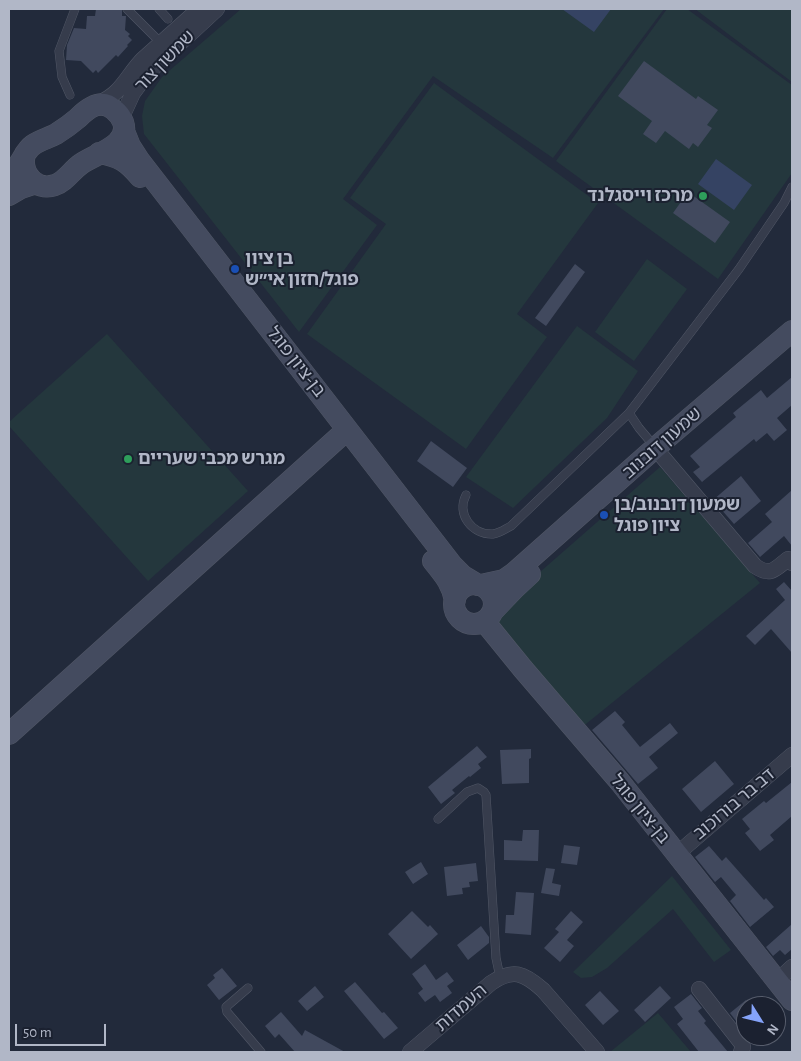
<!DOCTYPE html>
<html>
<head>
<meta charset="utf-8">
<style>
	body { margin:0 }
	#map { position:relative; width:801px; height:1061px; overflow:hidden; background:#222a3b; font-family:"Alegreya Sans",sans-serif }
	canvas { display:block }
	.frame { position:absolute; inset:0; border:10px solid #b1b7c7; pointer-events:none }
	.north { position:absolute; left:736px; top:996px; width:50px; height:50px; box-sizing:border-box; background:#1b2130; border:1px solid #575d6c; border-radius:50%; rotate:126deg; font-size:14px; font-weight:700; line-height:20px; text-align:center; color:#b1b7c7 }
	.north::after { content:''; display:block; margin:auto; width:18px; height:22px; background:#85a3f9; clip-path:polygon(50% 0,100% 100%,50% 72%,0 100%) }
	.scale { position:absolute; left:15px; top:1024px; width:91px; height:22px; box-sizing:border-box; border:2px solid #b1b7c7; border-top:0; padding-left:6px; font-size:15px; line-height:18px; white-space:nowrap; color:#b1b7c7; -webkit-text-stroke:4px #1b2130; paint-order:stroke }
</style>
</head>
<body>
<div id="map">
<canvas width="801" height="1061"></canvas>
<div class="frame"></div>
<div class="north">N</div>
<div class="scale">50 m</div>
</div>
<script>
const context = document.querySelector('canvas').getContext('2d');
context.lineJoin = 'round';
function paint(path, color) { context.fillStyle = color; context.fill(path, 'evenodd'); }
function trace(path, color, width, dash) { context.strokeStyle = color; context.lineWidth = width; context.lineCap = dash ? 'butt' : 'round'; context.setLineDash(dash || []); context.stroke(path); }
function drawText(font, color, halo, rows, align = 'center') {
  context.font = font + ' "Alegreya Sans","Noto Sans Hebrew",sans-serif'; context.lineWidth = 4; context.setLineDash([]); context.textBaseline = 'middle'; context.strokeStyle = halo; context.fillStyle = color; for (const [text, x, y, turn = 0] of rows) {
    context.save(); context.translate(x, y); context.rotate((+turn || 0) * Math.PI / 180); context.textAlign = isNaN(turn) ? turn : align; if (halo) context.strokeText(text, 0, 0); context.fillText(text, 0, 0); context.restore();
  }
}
paint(new Path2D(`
	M 241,9 L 664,9 L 553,158 L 433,76 L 343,199 L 377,225 L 299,332 L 144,134 L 142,116 L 145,101 L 162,77 Z
	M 667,9 L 687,9 L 792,85 L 792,173 L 718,279 L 556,161 Z
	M 695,9 L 792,9 L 792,82 Z
	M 434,83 L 598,203 L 517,314 L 547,337 L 466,449 L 307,334 L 386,224 L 350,198 Z
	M 647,259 L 687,289 L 634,361 L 595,332 Z
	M 577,326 L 638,371 L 607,418 L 513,508 L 466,477 Z
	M 107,334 L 248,491 L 148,581 L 9,426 L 9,422 Z
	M 660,467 L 760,583 L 581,728 L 493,620 L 516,593 Z
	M 672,876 L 731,950 L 714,962 L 673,909 L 607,968 L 592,977 L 581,978 L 573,972 Z
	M 658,1013 L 691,1052 L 610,1052 Z`), '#24373d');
paint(new Path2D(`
	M 562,9 L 611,9 L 594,32 Z
	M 716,159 L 752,185 L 734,210 L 698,184 Z`), '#354363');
paint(new Path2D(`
	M 96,9 L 122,9 L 122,16 L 126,16 L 125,30 L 130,34 L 128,36 L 132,40 L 127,45 L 128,46 L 118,57 L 116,55 L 98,73 L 96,70 L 93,73 L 81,61 L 66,60 L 67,45 L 74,28 L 86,29 L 87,16 L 95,16 Z
	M 644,61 L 696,99 L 698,96 L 718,110 L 707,125 L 712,128 L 698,147 L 693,143 L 689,149 L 665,131 L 656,143 L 643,134 L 652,121 L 618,96 Z
	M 688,192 L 730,222 L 715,243 L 673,213 Z
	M 575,264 L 585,272 L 546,326 L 535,318 Z
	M 792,377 L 792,405 L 777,418 L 787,430 L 774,441 L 767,433 L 756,442 L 754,439 L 702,482 L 693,472 L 700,467 L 690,456 L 736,417 L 733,413 L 761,390 L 767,398 Z
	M 431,441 L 467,468 L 453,487 L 417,461 Z
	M 741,476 L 761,501 L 734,524 L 713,500 Z
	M 792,490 L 792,546 L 784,536 L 760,557 L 748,543 L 772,522 L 765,514 Z
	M 784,582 L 792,591 L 792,653 L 771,629 L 755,645 L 746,636 L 785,600 L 776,589 Z
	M 615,711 L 625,722 L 622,725 L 640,747 L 670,723 L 678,733 L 649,757 L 658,768 L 638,784 L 592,730 Z
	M 477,746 L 487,757 L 478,764 L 481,768 L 470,777 L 469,776 L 452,790 L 455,793 L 441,804 L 428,787 Z
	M 531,749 L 531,758 L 529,759 L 529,783 L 502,784 L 500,750 Z
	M 715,761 L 734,784 L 701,812 L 682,789 Z
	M 792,782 L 792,816 L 770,835 L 774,840 L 760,851 L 745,833 L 750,829 L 742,819 L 764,801 L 766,803 Z
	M 523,830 L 539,830 L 538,861 L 504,860 L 504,840 L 522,841 Z
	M 564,845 L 580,847 L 577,865 L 561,863 Z
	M 709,846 L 722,861 L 726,857 L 764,900 L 766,898 L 774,907 L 750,927 L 730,901 L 736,895 L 721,877 L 715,882 L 695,857 Z
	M 421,862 L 428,874 L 413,884 L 405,872 Z
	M 476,863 L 478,881 L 469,882 L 470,887 L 462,888 L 463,894 L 447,896 L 444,867 Z
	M 546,868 L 555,869 L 552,883 L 561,885 L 559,896 L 541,893 Z
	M 516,892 L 534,893 L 531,935 L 505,933 L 506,915 L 514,915 Z
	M 412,911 L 428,927 L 430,925 L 438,934 L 411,959 L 388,934 Z
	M 571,911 L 583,922 L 567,940 L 574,946 L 560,962 L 544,948 L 559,932 L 555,929 Z
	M 792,924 L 792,949 L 785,955 L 780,950 L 773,956 L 766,947 Z
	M 481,926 L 489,937 L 489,943 L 468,960 L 457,945 Z
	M 425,964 L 436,980 L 447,972 L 454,981 L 447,986 L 452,993 L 440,1002 L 435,995 L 425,1002 L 418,993 L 423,989 L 412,974 Z
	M 222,968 L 237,986 L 219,1000 L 207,985 L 215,978 L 213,975 Z
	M 355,982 L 382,1013 L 384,1012 L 398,1028 L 384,1039 L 344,991 Z
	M 315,986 L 324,997 L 307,1011 L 298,1001 Z
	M 660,986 L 671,998 L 645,1022 L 634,1010 Z
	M 600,991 L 619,1011 L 603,1025 L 585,1005 Z
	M 691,994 L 702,1008 L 698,1011 L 706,1021 L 704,1023 L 728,1052 L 699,1052 L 677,1024 L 683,1019 L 674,1007 Z
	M 746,1000 L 746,1034 L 730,1013 Z
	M 281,1012 L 302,1036 L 305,1030 L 345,1052 L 295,1052 L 279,1034 L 275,1038 L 265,1026 Z`), '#41495e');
const lane = new Path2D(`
	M 127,9 L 161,43
	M 159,9 L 168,19
	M 70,95 L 62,77 L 59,51 L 75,9
	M 629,413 L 639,428 L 655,447
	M 466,495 C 456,514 472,535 493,534 C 500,533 505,529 511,526 L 629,413 L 739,269 L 784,203 L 792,187
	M 438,819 L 467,792 L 478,788 L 484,792 L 486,795 L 496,958 L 500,977
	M 248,988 L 226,1007 L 227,1012 L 261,1052`);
const street = new Path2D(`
	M 97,104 C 104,101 111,97 117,91 C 127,81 133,69 143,59 L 199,9
	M 121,119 L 133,93 L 148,73 L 217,9
	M 655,448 L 755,566 C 771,577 775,569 788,559 L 792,563
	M 677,854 L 792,755
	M 777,981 L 792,967
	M 699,989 L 742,1044 L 743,1047 L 741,1052
	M 410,1052 L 491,983 C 513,968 524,973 543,990 L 597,1052`);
const secondary = new Path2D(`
	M 124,131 L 130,146 L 139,160 L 452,565 L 463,576 L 478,585
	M 99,153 C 119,156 128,162 140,177
	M 9,175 C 12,171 16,168 19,164 C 24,157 26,150 33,145 C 40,140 49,138 56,134 C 64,129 71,124 78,118 C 88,108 101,98 114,110 C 118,113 121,117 123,122 C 131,145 95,154 81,164 C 72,170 65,182 55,185 C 35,192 20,172 25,154
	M 9,195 L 21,188 L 36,183
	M 433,561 C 444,575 451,582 455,600
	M454 604a20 20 0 1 1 40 0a20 20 0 1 1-40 0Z
	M 481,585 L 504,580 L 514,573 L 655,448 L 792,331
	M 493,611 L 515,588 L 530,574
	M 484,621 L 523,669 L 620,782 L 792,1000
	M 9,734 L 339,437`);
trace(lane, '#515766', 9);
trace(street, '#515766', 16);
trace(secondary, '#515766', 22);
trace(lane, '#363c4c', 8);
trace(street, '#363c4c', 15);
trace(secondary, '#444b5f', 21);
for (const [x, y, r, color] of [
	[703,196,5,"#2e9e5b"],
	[235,269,5,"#1a4fb4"],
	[128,459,5,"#2e9e5b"],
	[604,515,5,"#1a4fb4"]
]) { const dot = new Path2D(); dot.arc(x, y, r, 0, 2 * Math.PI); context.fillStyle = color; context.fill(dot); trace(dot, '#1b2130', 2); }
drawText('18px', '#b1b7c7', '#1b2130', [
	["שמשון צור",165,61,-46],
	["בן-ציון פוגל",296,362,52],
	["שמעון דובנוב",662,443,-41],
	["דב בר בורוכוב",734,804,-40],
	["בן-ציון פוגל",640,809,51],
	["העמדות",461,1008,-41]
]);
drawText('bold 18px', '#b1b7c7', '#1b2130', [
	["מרכז וייסגלנד",693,196,"right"],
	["בן ציון",245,259],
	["פוגל/חזון אי״ש",245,280],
	["מגרש מכבי שעריים",138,459],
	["שמעון דובנוב/בן",614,505],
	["ציון פוגל",614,526]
], 'left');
</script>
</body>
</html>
